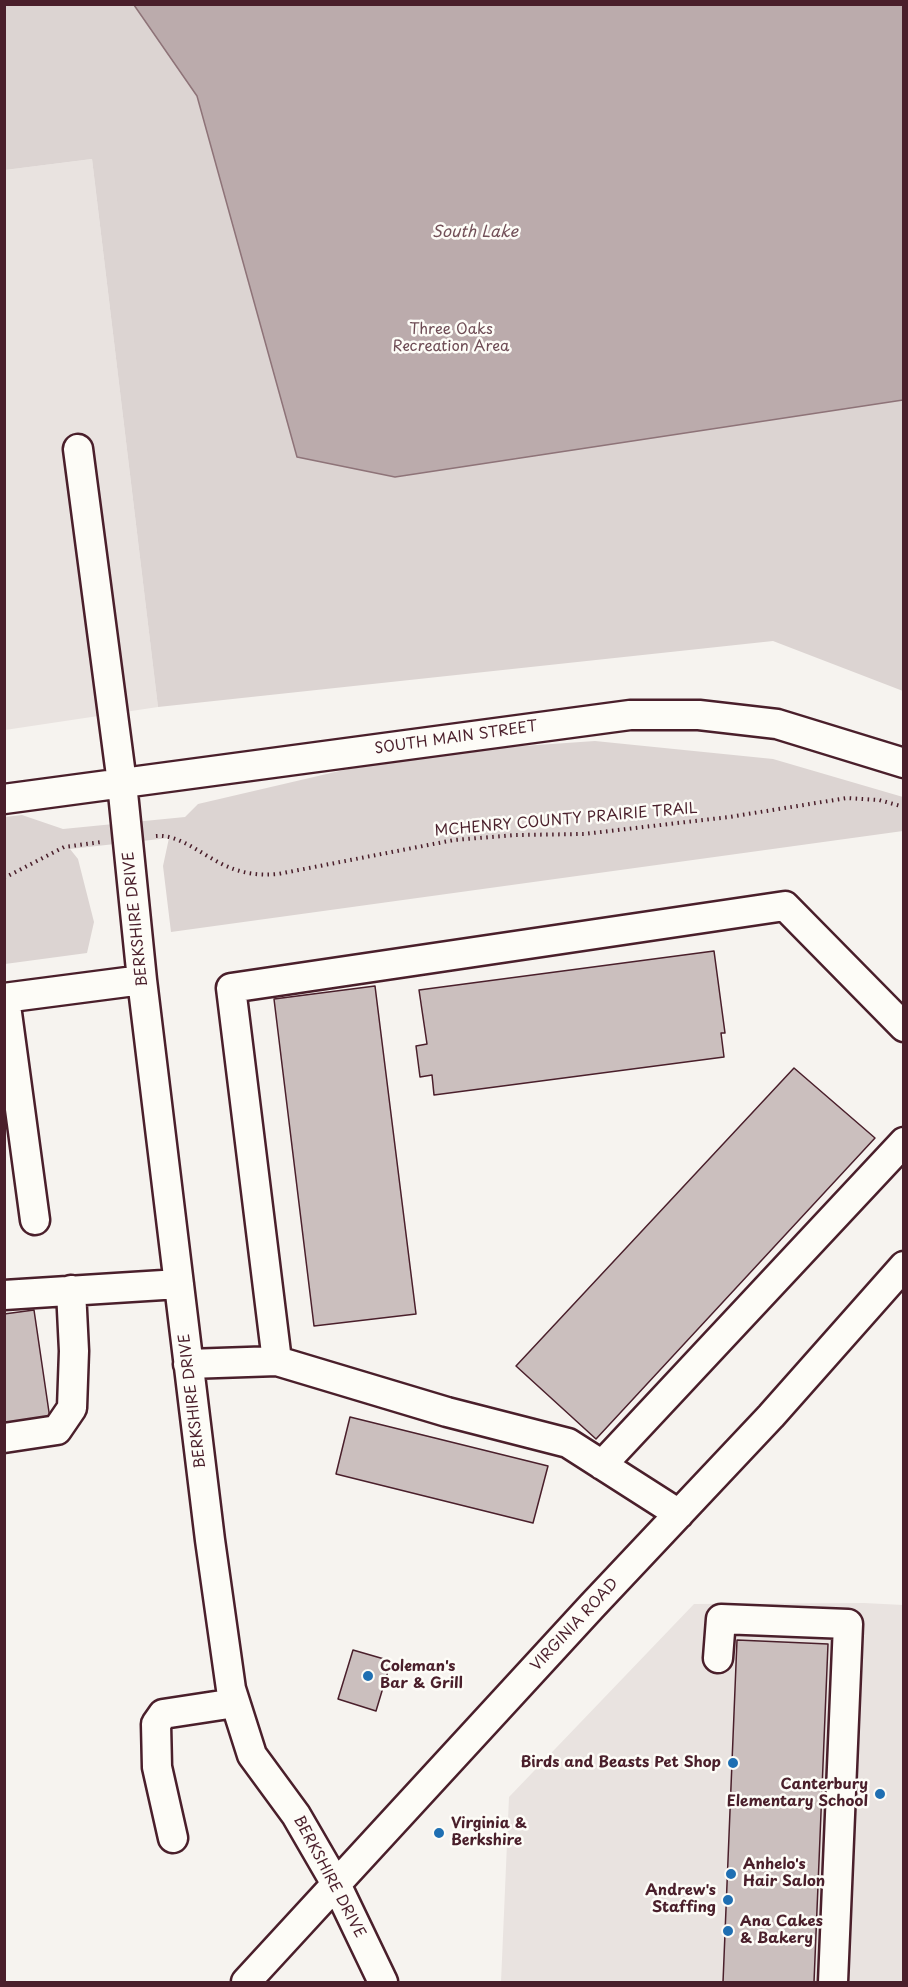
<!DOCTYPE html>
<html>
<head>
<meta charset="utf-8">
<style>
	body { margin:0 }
	#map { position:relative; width:908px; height:1987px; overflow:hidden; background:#f6f3ef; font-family:"Playpen Sans",sans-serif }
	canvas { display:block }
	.frame { position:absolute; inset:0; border:6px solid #4a1f2b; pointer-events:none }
</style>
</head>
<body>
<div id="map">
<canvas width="908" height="1987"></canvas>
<div class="frame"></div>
</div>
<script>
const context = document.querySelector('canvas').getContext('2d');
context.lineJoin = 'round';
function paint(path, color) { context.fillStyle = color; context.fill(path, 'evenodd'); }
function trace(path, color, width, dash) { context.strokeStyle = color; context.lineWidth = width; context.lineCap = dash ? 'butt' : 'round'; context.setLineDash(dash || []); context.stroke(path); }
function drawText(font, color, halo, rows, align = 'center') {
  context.font = font + ' "Playpen Sans",sans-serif'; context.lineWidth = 5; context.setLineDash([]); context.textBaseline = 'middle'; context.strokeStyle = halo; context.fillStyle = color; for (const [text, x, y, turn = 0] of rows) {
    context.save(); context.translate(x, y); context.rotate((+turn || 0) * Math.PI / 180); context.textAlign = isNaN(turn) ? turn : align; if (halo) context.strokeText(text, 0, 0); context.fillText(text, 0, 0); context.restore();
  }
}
paint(new Path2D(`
	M 92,159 L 158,707 L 5,730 L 5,170 Z
	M 864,1603 L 903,1605 L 903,1982 L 501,1982 L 509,1797 L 694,1604 Z`), '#e9e3e0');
paint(new Path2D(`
	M 4,5 L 903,5 L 903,691 L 773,641 L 158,707 L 92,159 L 5,170 Z
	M 595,741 L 773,759 L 903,797 L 903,831 L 171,932 L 163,866 L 169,838 L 70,849 L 78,859 L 94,922 L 87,953 L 5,964 L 5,817 L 22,815 L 63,829 L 185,817 L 198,804 L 348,769 L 494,748 Z`), '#dcd4d2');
const water = new Path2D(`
	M 134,5 L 903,5 L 903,400 L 395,477 L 297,457 L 197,96 Z`);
paint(water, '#bbabac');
trace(water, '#8e7378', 1.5);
const building = new Path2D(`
	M 714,951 L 725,1033 L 721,1033 L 724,1057 L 434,1095 L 432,1075 L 420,1077 L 416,1046 L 427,1044 L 419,990 Z
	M 375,986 L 416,1314 L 314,1326 L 274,999 Z
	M 794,1068 L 875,1138 L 596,1439 L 516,1366 Z
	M 34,1310 L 50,1419 L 4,1426 L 4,1314 Z
	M 350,1417 L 548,1466 L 533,1523 L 336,1474 Z
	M 737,1640 L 828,1644 L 814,1982 L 723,1982 Z
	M 353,1650 L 391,1661 L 376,1711 L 338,1699 Z`);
paint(building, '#cbbfbe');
trace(building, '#4a1f2b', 1.5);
const minor = new Path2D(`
	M 78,449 L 122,783 L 142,980 L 210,1540 L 231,1689 L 252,1755 L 296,1815 L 336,1884 L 383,1982
	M 4,799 L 630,715 L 699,715 L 777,724 L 904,763
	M 4,998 L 142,980
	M 5,998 L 35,1220
	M 4,1295 L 179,1284
	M 277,1361 L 231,988 L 785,906 L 904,1027
	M 188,1364 L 277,1361 L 447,1412 L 568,1443 L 679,1514
	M 4,1438 L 57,1430 L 72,1408 L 74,1351 L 71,1290
	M 602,1465 L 904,1142
	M 718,1658 L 721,1619 L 848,1624 L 833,1982
	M 173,1838 L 157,1767 L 156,1724 L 163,1714 L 235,1703
	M 246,1982 L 592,1606 L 771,1416 L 904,1266`);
trace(minor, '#4a1f2b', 33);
trace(new Path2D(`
	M 156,836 C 178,834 200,853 220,863 C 239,873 257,876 278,874 L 454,840 L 516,835 L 584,834 L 729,817 L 847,798 L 879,800 L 904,807
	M 4,878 L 64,847 L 101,842`), '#4a1f2b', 4, [1.5, 4.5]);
trace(minor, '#fdfcf7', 28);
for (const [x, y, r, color] of [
	[368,1676,6,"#1f6fb2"],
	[733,1763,6,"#1f6fb2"],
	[880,1794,6,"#1f6fb2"],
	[439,1833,6,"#1f6fb2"],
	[731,1874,6,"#1f6fb2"],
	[728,1900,6,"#1f6fb2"],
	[728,1931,6,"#1f6fb2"]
]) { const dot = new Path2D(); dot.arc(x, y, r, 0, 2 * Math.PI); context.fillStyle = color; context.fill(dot); trace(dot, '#fdfcf7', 2); }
drawText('15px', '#6e4c55', '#fdfcf7', [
	["Three Oaks",451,330],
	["Recreation Area",451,347]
]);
drawText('15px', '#4a1f2b', '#fdfcf7', [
	["SOUTH MAIN STREET",456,738,-8],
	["MCHENRY COUNTY PRAIRIE TRAIL",566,820,-5],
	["BERKSHIRE DRIVE",136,919,-96],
	["BERKSHIRE DRIVE",193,1401,-97],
	["VIRGINIA ROAD",575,1625,-47],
	["BERKSHIRE DRIVE",329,1877,62]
]);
drawText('bold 15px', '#4a1f2b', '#fdfcf7', [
	["Coleman's",380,1667],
	["Bar & Grill",380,1684],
	["Birds and Beasts Pet Shop",721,1763,"right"],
	["Canterbury",868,1785,"right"],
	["Elementary School",868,1802,"right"],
	["Virginia &",451,1824],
	["Berkshire",451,1841],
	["Anhelo's",743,1865],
	["Hair Salon",743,1882],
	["Andrew's",716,1891,"right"],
	["Staffing",716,1908,"right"],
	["Ana Cakes",740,1922],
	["& Bakery",740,1939]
], 'left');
drawText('italic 16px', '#725058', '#fdfcf7', [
	["South Lake",475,233]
]);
</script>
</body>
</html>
